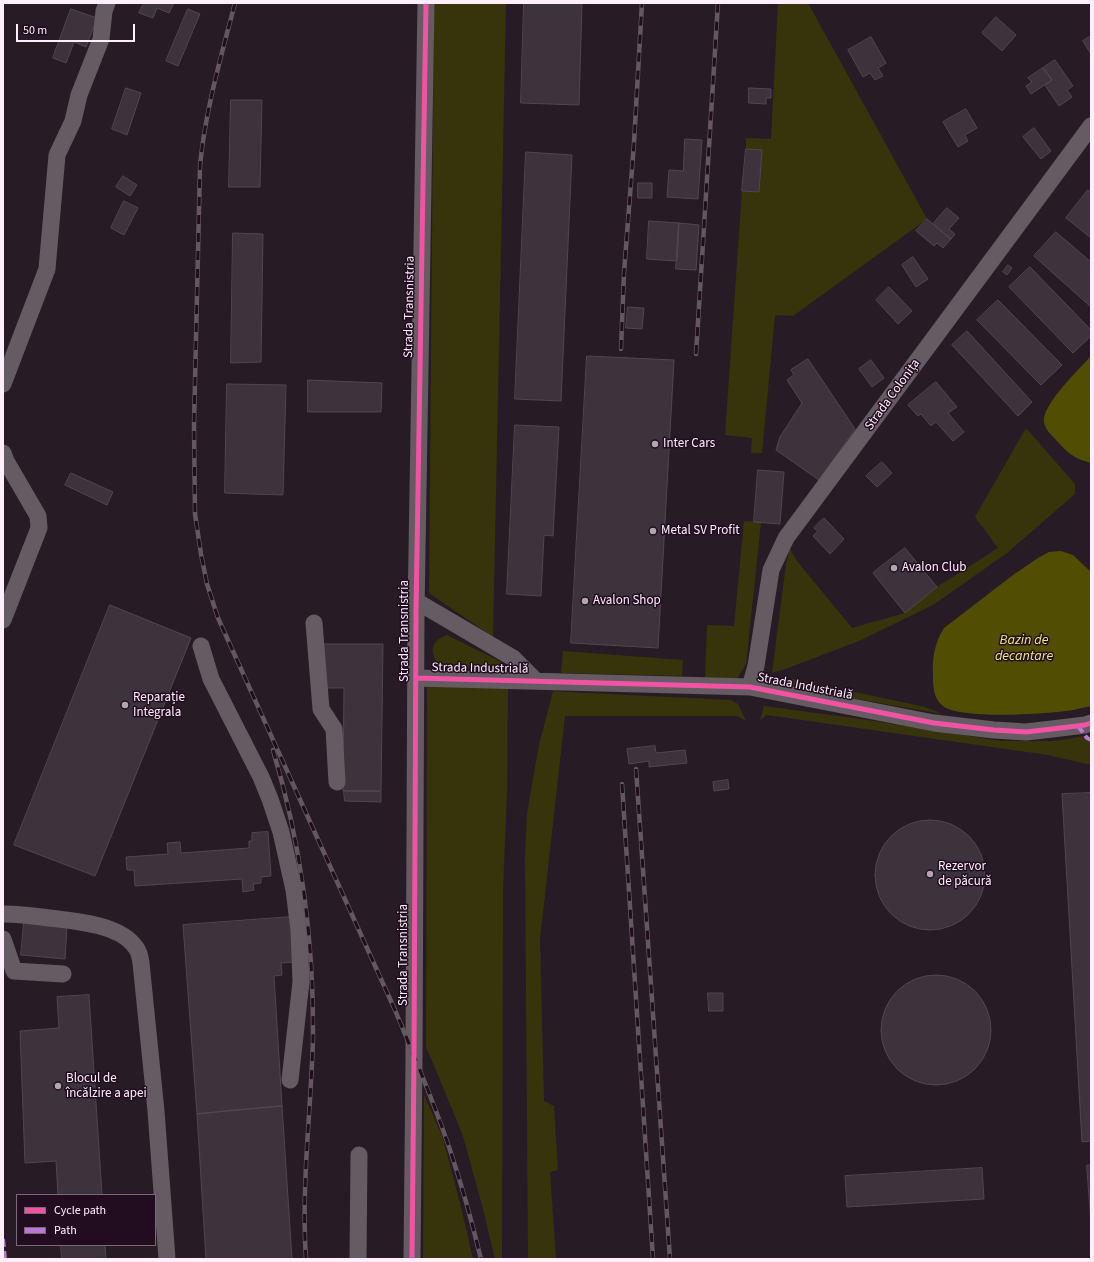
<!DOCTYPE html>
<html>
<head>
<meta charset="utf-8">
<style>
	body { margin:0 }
	#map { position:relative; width:1094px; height:1262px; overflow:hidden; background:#271c26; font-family:"Source Sans 3",sans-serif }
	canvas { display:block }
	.frame { position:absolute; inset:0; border:4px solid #ffeffd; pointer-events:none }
	.legend { position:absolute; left:16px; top:1194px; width:140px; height:52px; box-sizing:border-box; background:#220d20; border:1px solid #7a6778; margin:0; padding:5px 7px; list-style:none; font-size:12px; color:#ffeffd }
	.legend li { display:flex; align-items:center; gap:8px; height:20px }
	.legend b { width:20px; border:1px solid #7a6778 }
	.scale { position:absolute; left:16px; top:24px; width:119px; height:18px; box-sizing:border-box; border:2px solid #ffeffd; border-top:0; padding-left:5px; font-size:12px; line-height:14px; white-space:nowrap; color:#ffeffd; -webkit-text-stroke:3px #220d20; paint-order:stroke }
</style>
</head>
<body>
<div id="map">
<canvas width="1094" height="1262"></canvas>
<div class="frame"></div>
<ul class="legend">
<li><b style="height:5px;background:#f153a3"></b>Cycle path</li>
<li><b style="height:5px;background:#ba77d6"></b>Path</li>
</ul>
<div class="scale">50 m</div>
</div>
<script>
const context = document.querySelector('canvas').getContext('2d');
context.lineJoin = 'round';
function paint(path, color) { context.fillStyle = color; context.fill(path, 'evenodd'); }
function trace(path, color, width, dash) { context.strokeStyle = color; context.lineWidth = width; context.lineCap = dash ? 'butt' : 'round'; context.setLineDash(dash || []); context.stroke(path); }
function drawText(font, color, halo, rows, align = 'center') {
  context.font = font + ' "Source Sans 3",sans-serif'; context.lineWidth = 3; context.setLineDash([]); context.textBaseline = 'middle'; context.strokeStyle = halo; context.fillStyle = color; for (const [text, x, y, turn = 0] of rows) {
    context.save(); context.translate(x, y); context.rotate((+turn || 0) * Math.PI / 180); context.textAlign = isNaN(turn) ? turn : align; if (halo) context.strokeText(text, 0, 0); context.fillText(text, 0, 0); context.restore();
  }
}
paint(new Path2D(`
	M 434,3 L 506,3 L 493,637 L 429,593 Z
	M 778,3 L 808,3 L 927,219 L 793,316 L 775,315 L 762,453 L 751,453 L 752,438 L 725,435 L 742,191 L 759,192 L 762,151 L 746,149 L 746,138 L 771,139 Z
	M 1026,428 L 1075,484 L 1075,494 L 1007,553 L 933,605 L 859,641 L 788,668 L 772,673 L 786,564 L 790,549 L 797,561 L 852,628 L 905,613 L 937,587 L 998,548 L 975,517 Z
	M 744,521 L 761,522 L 746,664 L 736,680 L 705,678 L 707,625 L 734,626 Z
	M 447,635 L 507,665 L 506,670 L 440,666 C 429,653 430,641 447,635 Z
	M 563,651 L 683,660 L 682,676 L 561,673 Z
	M 793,679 L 925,707 L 943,714 L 776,685 Z
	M 427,685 L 508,688 L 507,792 L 503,890 L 502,1259 L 495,1259 L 482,1205 L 463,1136 L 438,1075 L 426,1047 Z
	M 553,691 L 567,692 L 731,700 L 738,704 L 746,721 L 737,716 L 565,716 L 540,939 L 544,1101 L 554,1106 L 558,1170 L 550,1172 L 556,1259 L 528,1259 L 525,857 L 527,813 L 539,745 Z
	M 764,706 L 868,720 L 1001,741 L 1055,741 L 1091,735 L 1091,765 L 1048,755 L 767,715 L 760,720 Z
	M 424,1095 L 443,1138 L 461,1207 L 473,1259 L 423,1259 Z`), '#37340b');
paint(new Path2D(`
	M 1091,356 L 1091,463 C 1073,458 1068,453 1056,440 C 1051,435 1045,429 1044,422 C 1041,406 1080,368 1091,356 Z
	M 1061,551 L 1073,555 L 1091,572 L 1091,706 C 1085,707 1079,709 1073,710 C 1048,714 961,720 943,706 C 933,699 933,685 933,675 C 932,658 935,642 944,628 L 1013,575 L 1038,558 L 1049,552 Z`), '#514e04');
const building = new Path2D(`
	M 144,3 L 174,3 L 169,13 L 157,8 L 153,18 L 139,13 Z
	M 524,3 L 582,3 L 579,105 L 521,103 Z
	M 71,9 L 97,18 L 86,47 L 74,42 L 66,63 L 53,58 Z
	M 188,9 L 200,14 L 178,66 L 166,61 Z
	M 996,17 L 1016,35 L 1002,51 L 982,33 Z
	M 1091,36 L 1091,54 L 1083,41 Z
	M 871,37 L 886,63 L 878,68 L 883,76 L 875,80 L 870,73 L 863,77 L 848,50 Z
	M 1055,60 L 1073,86 L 1067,90 L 1072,97 L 1059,106 L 1045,85 L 1052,80 L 1043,68 Z
	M 1043,68 L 1052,80 L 1031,94 L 1026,86 L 1032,82 L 1028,78 Z
	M 126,88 L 141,93 L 127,135 L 112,129 Z
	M 749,88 L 771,89 L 771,98 L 766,98 L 766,104 L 749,103 Z
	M 231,100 L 262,100 L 260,187 L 229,187 Z
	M 966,109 L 977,128 L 965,135 L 968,141 L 958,147 L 943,122 Z
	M 1034,128 L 1051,151 L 1041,159 L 1023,137 Z
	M 685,139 L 702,140 L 698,199 L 667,197 L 669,170 L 683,171 Z
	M 746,149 L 762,150 L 759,192 L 742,191 Z
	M 526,152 L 572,155 L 561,401 L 515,399 Z
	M 123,176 L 137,185 L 130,196 L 116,187 Z
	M 638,183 L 652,183 L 652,198 L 638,198 Z
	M 1088,190 L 1091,193 L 1091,238 L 1066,218 Z
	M 124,201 L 138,208 L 124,235 L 111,228 Z
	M 947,208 L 959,218 L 949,229 L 955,234 L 951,239 L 933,224 Z
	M 927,219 L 951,239 L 943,248 L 937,243 L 934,246 L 916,231 Z
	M 649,221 L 679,223 L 677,261 L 647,259 Z
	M 679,223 L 699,225 L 696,270 L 676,269 Z
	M 1056,232 L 1091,262 L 1091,307 L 1034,256 Z
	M 233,233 L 263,234 L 261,362 L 231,363 Z
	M 913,257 L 928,279 L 916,287 L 902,265 Z
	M 1008,265 L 1012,268 L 1007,275 L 1003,272 Z
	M 1030,267 L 1091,330 L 1091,336 L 1073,353 L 1009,287 Z
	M 889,287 L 912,311 L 898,324 L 876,300 Z
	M 998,300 L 1062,365 L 1041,385 L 977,320 Z
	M 628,307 L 644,308 L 642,329 L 626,328 Z
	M 967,331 L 1032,402 L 1018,416 L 952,345 Z
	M 587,356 L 674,360 L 658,648 L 571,643 Z
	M 808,359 L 855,429 L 819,480 L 776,450 L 780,437 L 802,403 L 787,380 L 794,375 L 791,370 Z
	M 871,360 L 884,378 L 872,387 L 859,369 Z
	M 308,380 L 382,383 L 381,412 L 308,412 Z
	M 936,382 L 957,407 L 948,413 L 964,432 L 953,441 L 936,422 L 931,426 L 921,414 L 918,416 L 908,405 Z
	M 227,384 L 286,385 L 283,495 L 225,493 Z
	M 515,425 L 559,427 L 553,536 L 544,535 L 541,596 L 507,594 Z
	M 882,462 L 892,473 L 877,487 L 866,476 Z
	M 758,470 L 784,472 L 780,524 L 754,522 Z
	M 71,473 L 113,492 L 107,505 L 65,485 Z
	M 824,518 L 844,539 L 830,554 L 813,536 L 818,531 L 814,528 Z
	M 905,548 L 937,587 L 905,613 L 873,573 Z
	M 110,605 L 191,638 L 95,876 L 14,845 Z
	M 324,644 L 383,644 L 381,791 L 343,791 L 344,688 L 324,688 Z
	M 655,746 L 656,753 L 685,750 L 687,763 L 649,767 L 649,761 L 629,764 L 627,749 Z
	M 728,780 L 729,789 L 714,791 L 713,782 Z
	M 344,791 L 381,791 L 381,802 L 345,801 Z
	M 1091,793 L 1091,1141 L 1082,1142 L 1062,794 Z
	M875 875a55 55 0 1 1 110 0a55 55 0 1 1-110 0Z
	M 268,832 L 271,876 L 261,877 L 261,883 L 253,884 L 254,890 L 243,892 L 242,879 L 135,886 L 134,870 L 127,870 L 126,857 L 168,854 L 167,843 L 180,842 L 181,853 L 249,848 L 249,841 L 252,841 L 252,833 Z
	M 292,917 L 295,962 L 281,963 L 282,975 L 274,976 L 282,1106 L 197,1114 L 183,925 Z
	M 24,923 L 67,927 L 65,959 L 21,955 Z
	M881 1030a55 55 0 1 1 110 0a55 55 0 1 1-110 0Z
	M 708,993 L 723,993 L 723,1011 L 709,1011 Z
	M 89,995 L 102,1195 L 58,1195 L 56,1161 L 25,1163 L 20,1031 L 59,1028 L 57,997 Z
	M 282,1106 L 292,1259 L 206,1259 L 197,1114 Z
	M 1087,1165 L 1091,1165 L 1091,1222 Z
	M 982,1168 L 984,1199 L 847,1207 L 845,1176 Z
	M 61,1245 L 105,1245 L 106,1259 L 62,1259 Z`);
paint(building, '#3d333c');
trace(building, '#50474f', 1);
trace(new Path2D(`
	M 3,384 L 47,269 L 57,155 L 73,121 L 79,95 L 101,39 L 104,11 L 107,3
	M 3,453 L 6,461 L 38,516 L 39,528 L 3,620
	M 416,601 L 513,658 L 536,681
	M 314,623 L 321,709 L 334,729 L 337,782
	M 201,646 L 211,679 L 261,777 L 270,799 L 281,832 L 294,890 L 299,930 L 301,982 L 290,1080
	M 416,678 L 750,687 L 934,723 L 994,730 L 1026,732 L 1052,729 L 1085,725 L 1091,723
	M 750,687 L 756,666 L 771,570 L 786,538 L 1091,126
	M 3,914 C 19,914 34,916 49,918 C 74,921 116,924 133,944 C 139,950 140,956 141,963 L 156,1111 L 167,1259
	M 3,939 L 14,971 L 63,974
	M 358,1259 L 359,1155
	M 412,1259 L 414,1056 L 416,612 L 426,3`), '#655b63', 17);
const rail = new Path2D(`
	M 235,3 C 221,57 205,111 200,166 L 194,425 L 195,514 L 201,554 L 207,584 L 218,618 L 395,1010 C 414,1056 434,1102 450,1150 C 462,1186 472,1222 481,1259
	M 621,349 L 624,273 L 634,143 L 642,3
	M 696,354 L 718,3
	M 273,750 C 301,844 314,940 313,1038 C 311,1112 301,1185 306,1259
	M 636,769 L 670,1259
	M 622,784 L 653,1259`);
trace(rail, '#625860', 4.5);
trace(rail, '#220d20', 3, [9]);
trace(new Path2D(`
	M 1078,726 L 1087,738 L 1091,740
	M 3,1239 L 5,1259`), '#ba77d6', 4, [8, 4]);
trace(new Path2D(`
	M 416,678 L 750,687 L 934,723 L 994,730 L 1026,732 L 1052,729 L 1085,725 L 1091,723
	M 412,1259 L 414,1056 L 416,612 L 426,3`), '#f153a3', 5);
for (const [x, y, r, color] of [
	[655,444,4,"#b3a5b2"],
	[653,531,4,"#b3a5b2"],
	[894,568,4,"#b3a5b2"],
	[585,601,4,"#b3a5b2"],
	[125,705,4,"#b3a5b2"],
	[930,874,4,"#b3a5b2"],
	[58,1086,4,"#b3a5b2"]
]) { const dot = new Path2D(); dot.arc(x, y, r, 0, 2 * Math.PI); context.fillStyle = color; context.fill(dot); trace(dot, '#220d20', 1.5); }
drawText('13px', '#ffeffd', '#220d20', [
	["Strada Transnistria",410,307,-89],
	["Strada Colonița",893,395,-54],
	["Strada Transnistria",405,631,-90],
	["Strada Industrială",480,669,1],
	["Strada Industrială",805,687,11],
	["Strada Transnistria",404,955,-90]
]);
drawText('13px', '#ffeffd', '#220d20', [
	["Inter Cars",663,444],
	["Metal SV Profit",661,531],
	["Avalon Club",902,568],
	["Avalon Shop",593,601],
	["Reparație",133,698],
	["Integrala",133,713],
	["Rezervor",938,867],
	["de păcură",938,882],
	["Blocul de",66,1079],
	["încălzire a apei",66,1094]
], 'left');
drawText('italic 14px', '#edeb70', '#220d20', [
	["Bazin de",1024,641],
	["decantare",1024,657]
]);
</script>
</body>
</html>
